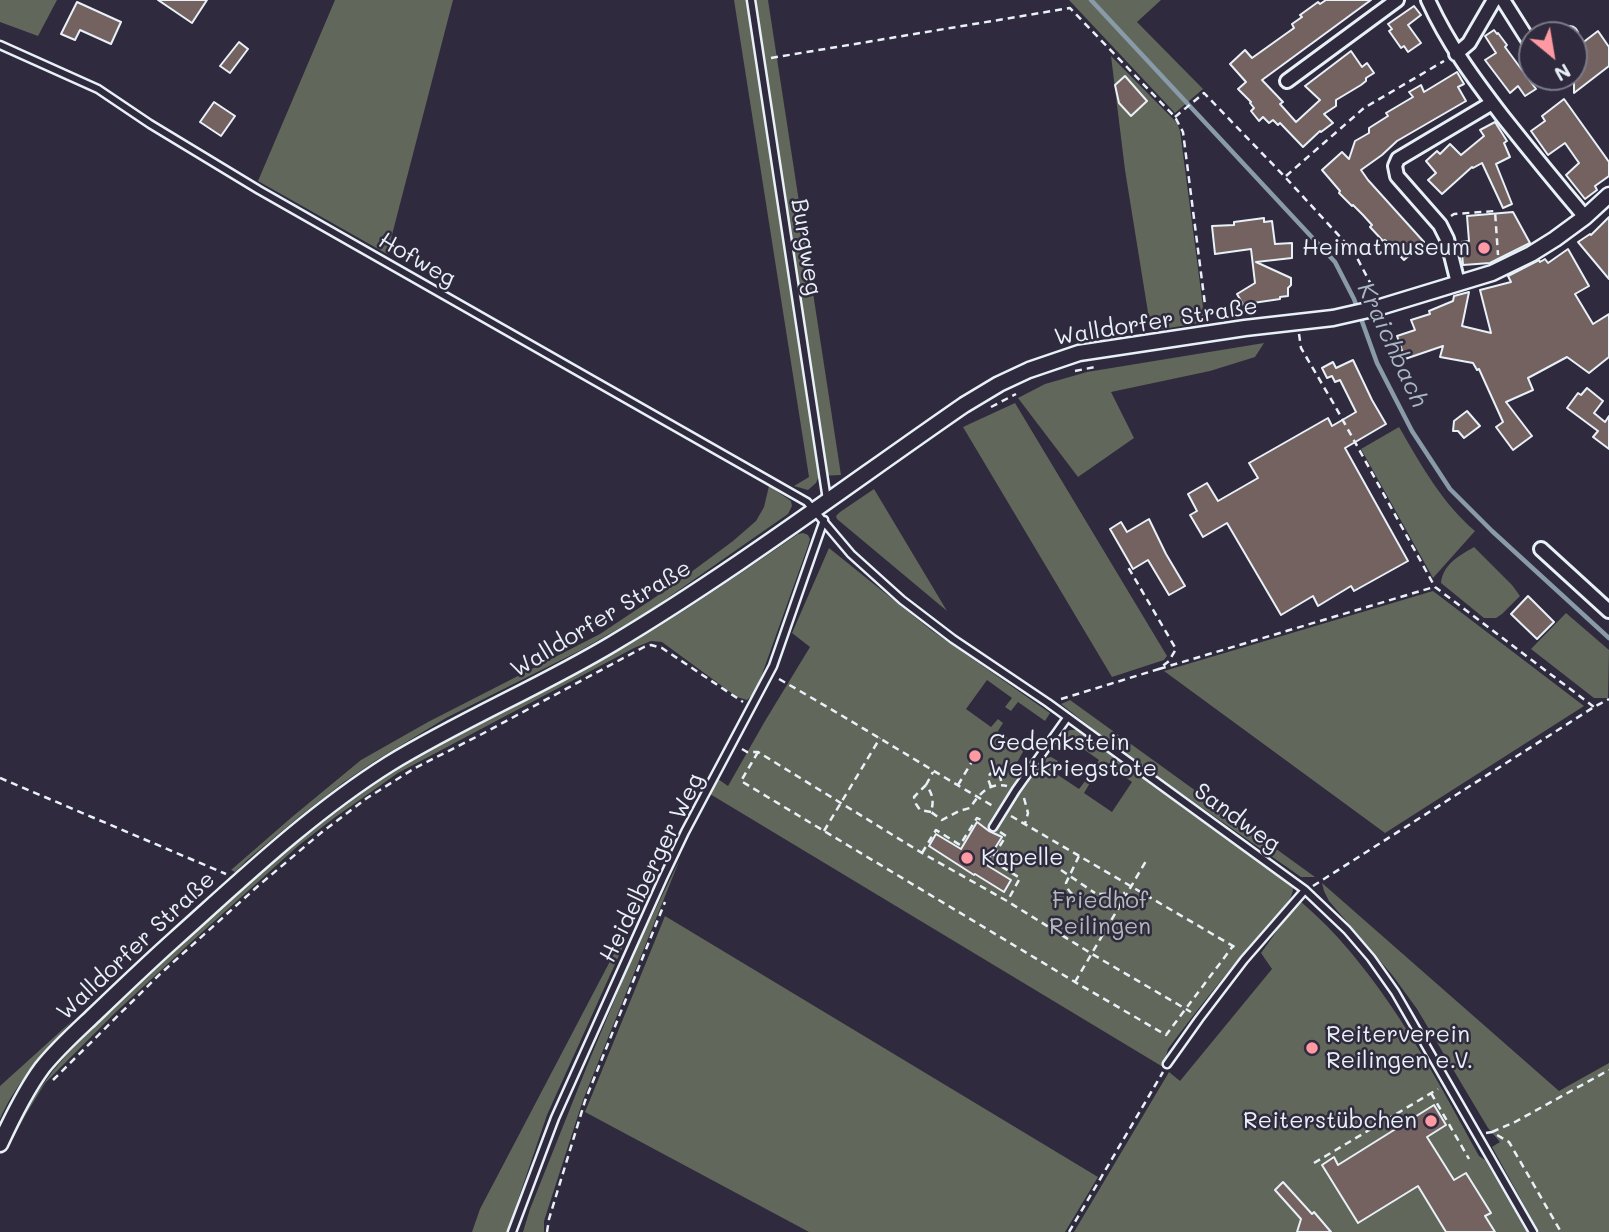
<!DOCTYPE html>
<html>
<head>
<meta charset="utf-8">
<style>
	body { margin:0 }
	#map { position:relative; width:1609px; height:1232px; overflow:hidden; background:#2f2a3d; font-family:Mali,sans-serif }
	canvas { display:block }
	.north { position:absolute; left:1518px; top:21px; width:70px; height:70px; box-sizing:border-box; background:#2f2a3d; border:2px solid #797a88; border-radius:50%; rotate:150deg; font-size:19px; font-weight:700; line-height:28px; text-align:center; color:#e8f1f8 }
	.north::after { content:''; display:block; margin:auto; width:24px; height:32px; background:#ff9aa2; clip-path:polygon(50% 0,100% 100%,50% 72%,0 100%) }
</style>
</head>
<body>
<div id="map">
<canvas width="1609" height="1232"></canvas>
<div class="north">N</div>
</div>
<script>
const context = document.querySelector('canvas').getContext('2d');
context.lineJoin = 'round';
function paint(path, color) { context.fillStyle = color; context.fill(path, 'evenodd'); }
function trace(path, color, width, dash) { context.strokeStyle = color; context.lineWidth = width; context.lineCap = dash ? 'butt' : 'round'; context.setLineDash(dash || []); context.stroke(path); }
function drawText(font, color, halo, rows, align = 'center') {
  context.font = font + ' Mali,sans-serif'; context.lineWidth = 5; context.setLineDash([]); context.textBaseline = 'middle'; context.strokeStyle = halo; context.fillStyle = color; for (const [text, x, y, turn = 0] of rows) {
    context.save(); context.translate(x, y); context.rotate((+turn || 0) * Math.PI / 180); context.textAlign = isNaN(turn) ? turn : align; if (halo) context.strokeText(text, 0, 0); context.fillText(text, 0, 0); context.restore();
  }
}
paint(new Path2D(`
	M 0,0 L 57,0 L 38,36 L 0,22 Z
	M 335,0 L 453,0 L 387,254 L 258,181 Z
	M 734,0 L 768,0 L 841,475 L 819,476 L 816,483 L 808,490 L 794,486 L 809,477 Z
	M 1069,0 L 1161,0 L 1137,22 L 1203,89 L 1175,113 Z
	M 1111,56 L 1177,123 L 1180,131 L 1205,322 L 1151,331 L 1125,170 Z
	M 1264,343 L 1255,357 L 1210,371 L 1111,392 L 1134,438 L 1078,477 L 1018,398 L 1045,384 L 1087,372 Z
	M 1015,403 L 1167,656 L 1164,660 L 1112,677 L 963,427 Z
	M 1399,427 C 1421,465 1442,503 1475,531 L 1433,578 L 1361,449 Z
	M 769,486 L 791,501 L 792,506 L 788,514 L 646,613 L 581,650 L 446,718 L 375,761 L 344,782 L 300,816 L 247,860 L 235,872 L 231,870 L 292,817 L 361,760 L 428,722 L 600,634 L 675,584 L 733,541 L 756,521 L 764,507 Z
	M 874,489 L 947,611 L 837,519 L 836,516 L 840,512 Z
	M 803,533 L 808,535 L 810,539 L 808,546 L 756,691 L 747,700 L 737,697 L 662,642 L 651,641 L 634,648 L 398,773 L 334,818 L 298,846 L 189,944 L 116,1012 L 45,1083 L 26,1114 L 10,1144 C 13,1134 19,1125 24,1116 C 51,1063 92,1029 134,989 C 213,914 294,839 384,778 C 442,738 507,709 570,677 C 650,636 724,585 798,534 Z
	M 1474,547 L 1512,585 L 1520,596 L 1502,614 L 1496,618 L 1484,618 L 1441,583 C 1443,564 1459,556 1474,547 Z
	M 829,548 L 931,630 L 1050,713 L 1045,721 L 1018,702 L 1011,711 L 1005,707 L 1012,698 L 987,680 L 966,709 L 991,727 L 998,719 L 1003,723 L 998,731 L 1024,750 L 1015,766 L 1032,776 L 1047,758 L 1051,757 L 1058,761 L 1052,771 L 1079,789 L 1086,780 L 1090,783 L 1084,793 L 1112,812 L 1132,782 L 1105,763 L 1098,772 L 1094,769 L 1099,760 L 1072,741 L 1066,749 L 1062,738 L 1063,734 L 1070,730 L 1076,730 L 1293,887 C 1294,900 1278,913 1270,922 C 1234,963 1201,1005 1168,1049 L 1163,1067 L 710,794 L 718,779 L 728,786 L 765,721 L 810,647 L 792,633 Z
	M 1433,591 L 1584,706 L 1385,833 L 1164,671 Z
	M 1566,613 L 1609,650 L 1608,698 L 1594,698 L 1531,649 Z
	M 1070,700 L 1315,877 L 1301,877 L 1125,754 L 1061,704 Z
	M 680,859 L 583,1100 L 544,1221 L 544,1232 L 523,1232 L 530,1209 L 589,1061 L 635,951 Z
	M 1322,883 L 1559,1091 L 1609,1063 L 1609,1232 L 1539,1232 L 1492,1147 L 1500,1142 L 1488,1128 L 1417,1009 L 1393,976 L 1329,901 L 1324,891 Z
	M 1299,900 C 1309,909 1318,917 1327,926 C 1391,992 1435,1076 1479,1156 L 1485,1160 L 1527,1232 L 1074,1232 L 1169,1072 L 1180,1081 L 1272,969 L 1261,953 Z
	M 665,916 L 1098,1177 L 1065,1232 L 809,1232 L 585,1112 Z
	M 625,942 L 547,1115 L 507,1232 L 472,1232 L 480,1209 L 618,946 Z
	M 72,1021 C 45,1052 16,1082 0,1119 L 0,1086 Z`), '#61675a');
trace(new Path2D(`
	M 1091,0 L 1335,262 L 1354,299 L 1377,363 L 1412,431 L 1450,489 L 1492,531 L 1609,638`), '#899aa9', 4.5);
const building = new Path2D(`
	M 158,0 L 207,0 L 192,23 Z
	M 1326,0 L 1371,0 L 1262,80 L 1283,102 L 1280,104 L 1296,122 L 1320,100 L 1305,86 L 1351,51 L 1362,67 L 1367,63 L 1374,73 L 1366,78 L 1366,81 L 1361,85 L 1336,100 L 1336,106 L 1324,114 L 1333,123 L 1321,132 L 1320,131 L 1303,147 L 1280,123 L 1278,125 L 1273,120 L 1269,123 L 1263,117 L 1259,121 L 1251,111 L 1254,108 L 1250,103 L 1251,102 L 1238,89 L 1246,82 L 1230,64 L 1245,50 L 1252,58 L 1294,28 L 1292,24 L 1302,17 L 1300,15 L 1318,2 L 1320,4 Z
	M 77,2 L 121,22 L 111,44 L 80,30 L 75,40 L 61,34 Z
	M 1414,6 L 1421,15 L 1408,25 L 1421,43 L 1408,52 L 1404,46 L 1401,48 L 1389,31 L 1392,29 L 1388,24 Z
	M 1494,30 L 1497,34 L 1498,33 L 1507,45 L 1505,47 L 1536,89 L 1525,96 L 1518,86 L 1510,93 L 1485,60 L 1496,53 L 1485,36 Z
	M 1598,31 L 1609,47 L 1609,66 L 1574,93 L 1574,55 L 1580,50 L 1577,47 Z
	M 239,42 L 248,49 L 230,73 L 220,66 Z
	M 1457,72 L 1464,84 L 1458,87 L 1466,101 L 1397,141 L 1382,155 L 1361,170 L 1368,180 L 1424,242 L 1404,260 L 1385,240 L 1383,241 L 1370,227 L 1372,225 L 1363,215 L 1353,205 L 1352,206 L 1339,193 L 1340,191 L 1322,170 L 1342,152 L 1349,159 L 1355,141 L 1369,133 L 1369,128 L 1388,116 L 1386,113 L 1413,97 L 1409,92 L 1421,85 L 1424,92 Z
	M 1125,76 L 1147,101 L 1131,116 L 1119,103 L 1115,85 Z
	M 1564,99 L 1609,162 L 1609,176 L 1595,186 L 1597,190 L 1585,199 L 1566,175 L 1579,163 L 1565,143 L 1548,155 L 1531,131 L 1545,121 L 1542,116 Z
	M 214,102 L 235,116 L 221,136 L 200,122 Z
	M 1495,122 L 1507,141 L 1504,143 L 1510,157 L 1496,164 L 1512,204 L 1503,208 L 1482,163 L 1473,168 L 1472,167 L 1442,194 L 1428,180 L 1436,173 L 1426,161 L 1437,151 L 1440,154 L 1450,144 L 1461,155 L 1484,136 L 1480,130 Z
	M 1513,212 L 1530,243 L 1490,263 L 1463,265 L 1461,242 L 1469,241 L 1467,216 Z
	M 1609,217 L 1609,279 L 1578,242 L 1590,234 L 1591,235 Z
	M 1264,218 L 1264,222 L 1272,221 L 1275,244 L 1292,243 L 1292,258 L 1256,262 L 1291,278 L 1291,285 L 1288,288 L 1288,296 L 1280,297 L 1280,299 L 1253,303 L 1245,308 L 1237,294 L 1255,283 L 1251,249 L 1215,254 L 1212,226 L 1234,225 L 1234,222 Z
	M 1568,249 L 1589,286 L 1575,294 L 1593,324 L 1609,314 L 1609,357 L 1589,373 L 1567,357 L 1528,378 L 1533,390 L 1506,402 L 1532,436 L 1513,450 L 1496,427 L 1503,422 L 1479,369 L 1477,370 L 1473,363 L 1440,357 L 1443,346 L 1405,359 L 1397,336 L 1415,330 L 1411,320 L 1430,314 L 1429,311 L 1453,301 L 1454,296 L 1469,292 L 1462,326 L 1491,333 L 1480,290 L 1511,282 L 1508,276 L 1539,260 L 1540,262 L 1545,259 L 1548,263 Z
	M 1353,360 L 1372,400 L 1386,424 L 1345,448 L 1408,561 L 1354,591 L 1351,586 L 1318,606 L 1313,596 L 1281,615 L 1227,523 L 1203,537 L 1190,515 L 1197,511 L 1188,494 L 1207,483 L 1218,501 L 1258,478 L 1249,463 L 1328,418 L 1332,426 L 1356,412 L 1340,380 L 1335,382 L 1332,376 L 1327,378 L 1322,368 L 1333,362 L 1336,368 Z
	M 1587,388 L 1603,401 L 1594,413 L 1605,422 L 1609,416 L 1609,449 L 1593,437 L 1598,431 L 1567,408 L 1578,393 L 1581,395 Z
	M 1467,411 L 1480,426 L 1464,438 L 1458,431 L 1453,431 L 1454,421 Z
	M 1149,519 L 1166,554 L 1185,586 L 1169,595 L 1148,560 L 1133,569 L 1110,529 L 1121,522 L 1127,532 Z
	M 1528,596 L 1554,622 L 1537,639 L 1511,614 Z
	M 977,822 L 989,831 L 1002,837 L 985,864 L 1011,880 L 1004,892 L 975,874 L 974,875 L 929,846 L 936,834 L 961,849 Z
	M 1434,1105 L 1446,1125 L 1427,1137 L 1454,1180 L 1466,1173 L 1491,1213 L 1485,1216 L 1495,1232 L 1446,1232 L 1418,1186 L 1358,1223 L 1322,1165 L 1334,1157 L 1338,1165 Z
	M 1283,1182 L 1312,1214 L 1314,1212 L 1331,1232 L 1297,1232 L 1301,1219 L 1275,1190 Z`);
paint(building, '#746260');
trace(building, '#e8f1f8', 2);
const service = new Path2D(`
	M 751,0 L 827,500
	M 0,45 L 98,89 L 150,124 L 259,190 L 807,502 L 851,554 L 902,600 L 953,639 L 1048,703 L 1305,890 L 1347,930 L 1371,958 L 1395,992 L 1533,1232
	M 993,827 L 1016,790 L 1067,718
	M 1167,1064 L 1199,1019 L 1244,960 L 1305,890
	M 512,1232 L 555,1118 L 663,878 L 685,832 L 773,666 L 824,520`);
const minor = new Path2D(`
	M 1428,0 C 1448,44 1474,79 1503,117 C 1530,151 1557,184 1585,217
	M 1503,0 L 1532,46
	M 1569,35 L 1570,34
	M 1456,54 L 1469,43 L 1494,0
	M 1287,81 L 1397,0
	M 1458,283 L 1447,239 L 1440,225 L 1397,176 L 1395,166 L 1398,159 L 1492,103
	M 1541,549 L 1609,611`);
const tertiary = new Path2D(`
	M 0,1144 C 12,1118 25,1091 42,1068 C 57,1049 76,1032 94,1015 C 120,990 147,964 175,939 C 243,878 311,813 389,764 C 461,720 540,687 612,644 C 733,572 848,485 964,405 L 999,384 L 1029,370 L 1079,353 L 1245,328 L 1333,318 L 1377,308 L 1492,273 L 1531,254 L 1555,239 L 1585,217 L 1609,195`);
trace(service, '#e8f1f8', 11);
trace(minor, '#e8f1f8', 18);
trace(tertiary, '#e8f1f8', 19);
trace(new Path2D(`
	M 771,58 L 1070,8 L 1175,117 L 1183,132 L 1207,320
	M 1175,117 L 1204,93 L 1285,177 L 1354,252 L 1376,294
	M 1286,176 L 1364,108 L 1444,61
	M 1451,216 L 1454,214 L 1495,211 L 1498,255
	M 1299,334 L 1301,348 L 1335,406 L 1435,587 L 1594,707
	M 1075,371 L 1095,367
	M 991,407 L 1016,394
	M 1159,669 L 1434,587
	M 779,679 C 851,720 921,764 993,806
	M 1061,699 L 1159,669 L 1169,661 L 1176,649 L 1128,567
	M 742,749 L 747,752 L 758,752 L 922,853 L 1007,901 L 1092,954 L 1191,1012
	M 758,752 L 741,781 L 1075,982 L 1166,1035 L 1233,946
	M 0,778 L 226,874
	M 926,785 L 933,772
	M 958,785 L 973,760
	M 991,787 L 988,779 L 990,774 L 996,772 L 1000,776 L 1002,785
	M 1024,798 L 1028,813 L 1025,824
	M 931,812 L 920,810 L 916,804 L 914,797 L 926,785 C 933,794 934,801 931,812 L 942,820 L 959,811 L 970,808 C 979,794 989,782 1007,786
	M 1011,816 L 1238,949
	M 824,831 L 880,738
	M 1000,832 L 1006,836 L 991,860 L 1020,878 L 1008,900
	M 922,853 L 936,830 L 960,845 L 977,818 L 983,821
	M 1079,856 L 1066,883 C 1067,893 1077,898 1086,899 L 1097,894 L 1125,893
	M 1061,870 L 1095,893
	M 1313,886 L 1594,707 L 1609,699
	M 1075,982 L 1146,861
	M 53,1080 L 159,975 L 258,886 L 322,832 L 367,798 L 415,768 L 482,734 L 644,647 L 651,645 L 662,648 L 743,702
	M 1431,1093 L 1469,1159
	M 1492,1132 L 1515,1122 L 1609,1070
	M 1486,1133 L 1492,1132 L 1509,1142 L 1561,1232
	M 1314,1163 L 1438,1089
	M 547,1232 L 549,1219 L 585,1101 L 665,902
	M 1069,1232 L 1163,1072`), '#e8f1f8', 2.5, [7, 5]);
trace(service, '#2f2a3d', 6);
trace(minor, '#2f2a3d', 12);
trace(tertiary, '#2f2a3d', 14);
for (const [x, y, r, color] of [
	[1484,248,7,"#ff9aa2"],
	[975,756,7,"#ff9aa2"],
	[967,858,7,"#ff9aa2"],
	[1312,1048,7,"#ff9aa2"],
	[1431,1121,7,"#ff9aa2"]
]) { const dot = new Path2D(); dot.arc(x, y, r, 0, 2 * Math.PI); context.fillStyle = color; context.fill(dot); trace(dot, '#2f2a3d', 2.5); }
drawText('23px', '#e8f1f8', '#2f2a3d', [
	["Burgweg",806,247,81],
	["Hofweg",417,260,30],
	["Walldorfer Straße",1156,322,-9],
	["Walldorfer Straße",601,619,-31],
	["Sandweg",1237,818,36],
	["Heidelberger Weg",652,868,-64],
	["Walldorfer Straße",136,946,-43]
]);
drawText('23px', '#e8f1f8', '#2f2a3d', [
	["Heimatmuseum",1470,248,"right"],
	["Gedenkstein",989,743],
	["Weltkriegstote",989,769],
	["Kapelle",981,858],
	["Reiterverein",1326,1035],
	["Reilingen e.V.",1326,1061],
	["Reiterstübchen",1417,1121,"right"]
], 'left');
drawText('23px', '#b2bab9', '#2f2a3d', [
	["Friedhof",1100,901],
	["Reilingen",1100,927]
]);
drawText('italic 24px', '#a9b7c4', '#2f2a3d', [
	["Kraichbach",1392,345,65]
]);
</script>
</body>
</html>
